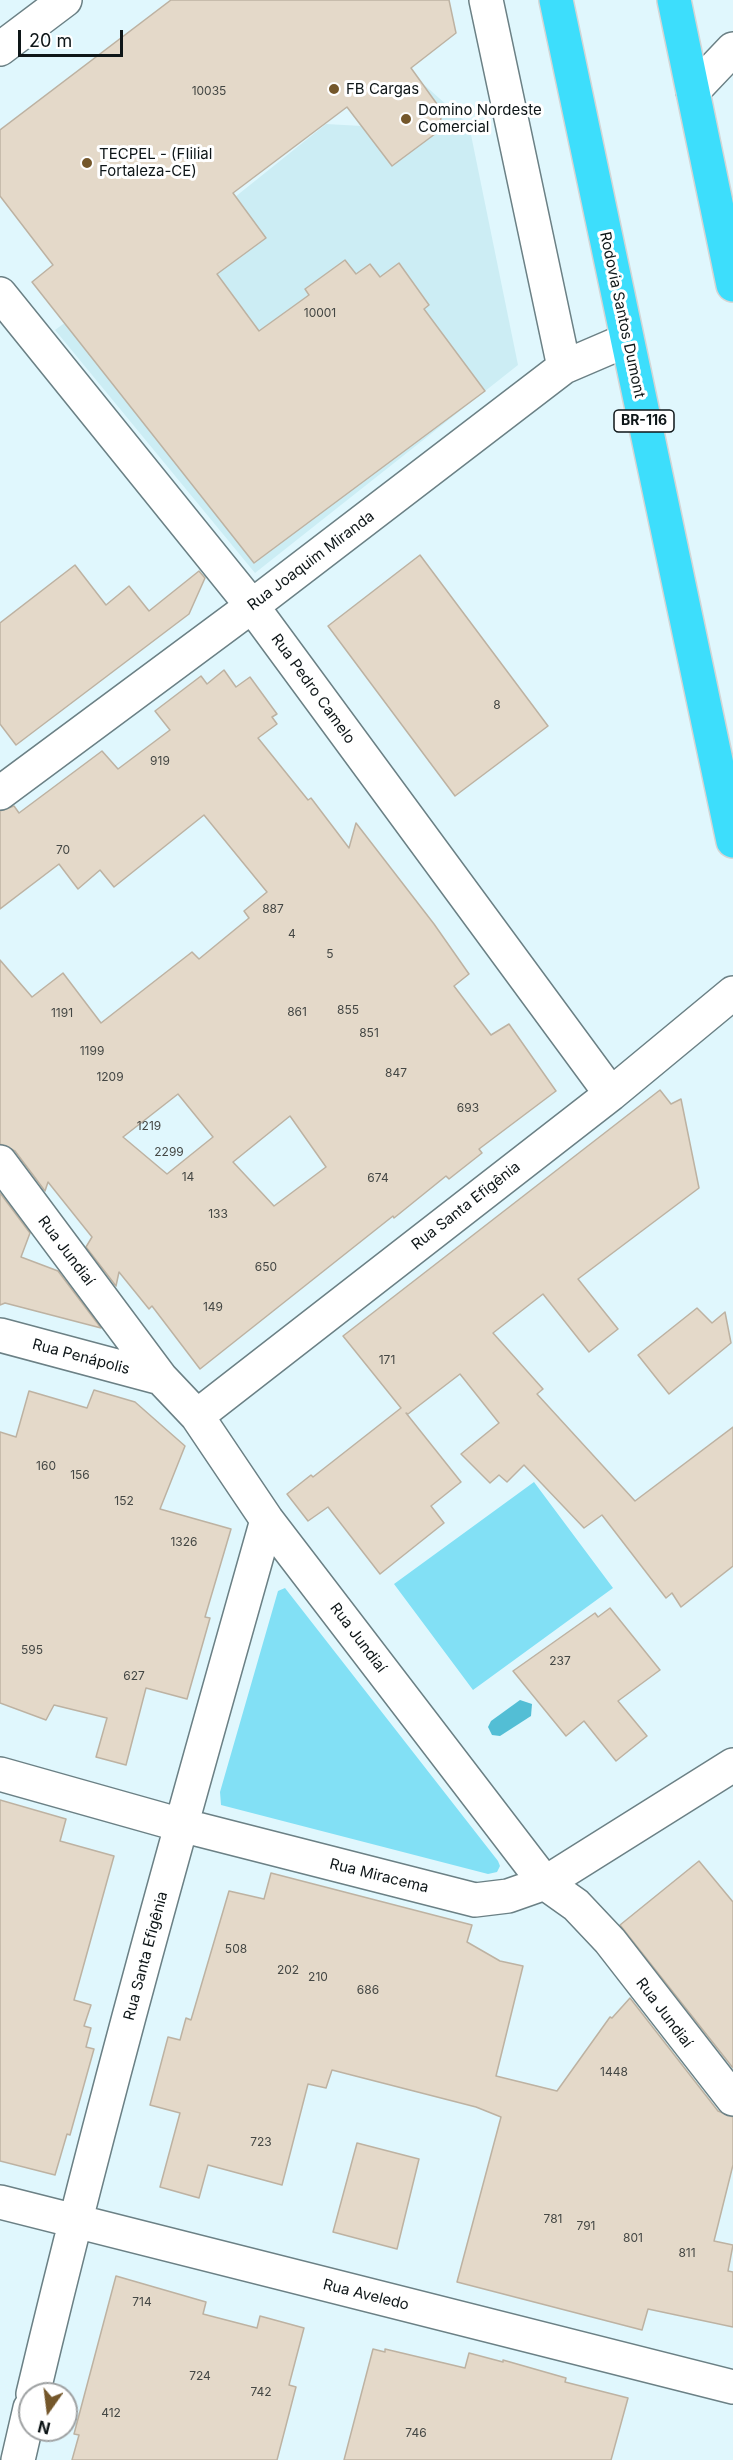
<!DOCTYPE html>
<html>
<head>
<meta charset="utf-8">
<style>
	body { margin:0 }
	#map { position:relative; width:733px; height:2460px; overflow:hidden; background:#e0f7fd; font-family:Inter,sans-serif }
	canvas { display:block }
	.north { position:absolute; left:18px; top:2382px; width:60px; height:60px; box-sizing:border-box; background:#fff; border:2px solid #9fa2a3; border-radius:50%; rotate:194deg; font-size:16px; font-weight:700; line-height:24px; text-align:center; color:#0e1618 }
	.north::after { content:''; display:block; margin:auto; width:21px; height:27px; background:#74572b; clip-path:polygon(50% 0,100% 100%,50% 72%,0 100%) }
	.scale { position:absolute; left:18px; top:30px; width:105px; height:27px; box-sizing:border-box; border:3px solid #0e1618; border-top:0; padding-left:8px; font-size:18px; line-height:21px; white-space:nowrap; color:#0e1618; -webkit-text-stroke:4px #fff; paint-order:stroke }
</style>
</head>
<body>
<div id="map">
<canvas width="733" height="2460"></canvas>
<div class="north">N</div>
<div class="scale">20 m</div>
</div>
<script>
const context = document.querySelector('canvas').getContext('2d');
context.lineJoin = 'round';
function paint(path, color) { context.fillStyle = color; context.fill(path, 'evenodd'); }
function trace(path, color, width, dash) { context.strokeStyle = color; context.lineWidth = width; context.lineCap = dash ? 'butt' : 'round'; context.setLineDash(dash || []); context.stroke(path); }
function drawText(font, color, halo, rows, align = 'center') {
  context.font = font + ' Inter,sans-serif'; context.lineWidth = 6; context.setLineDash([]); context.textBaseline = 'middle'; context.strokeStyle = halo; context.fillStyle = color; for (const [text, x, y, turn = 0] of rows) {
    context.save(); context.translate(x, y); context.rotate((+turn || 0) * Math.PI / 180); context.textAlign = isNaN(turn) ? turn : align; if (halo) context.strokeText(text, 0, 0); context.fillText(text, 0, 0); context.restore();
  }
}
paint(new Path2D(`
	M 420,81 L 469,125 L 518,365 L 255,573 L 55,330 L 215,213 L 326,124 L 362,126 Z`), '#ccedf4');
paint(new Path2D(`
	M 534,1482 L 613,1588 L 473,1690 L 394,1584 Z
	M 285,1588 L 498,1861 L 500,1866 L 497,1872 L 488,1874 L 221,1805 L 220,1792 L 278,1591 Z`), '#82e0f5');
paint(new Path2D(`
	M 520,1700 L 532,1704 L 531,1716 L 500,1736 L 492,1735 L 488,1727 L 491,1721 Z`), '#53bed5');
const building = new Path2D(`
	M 171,0 L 449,0 L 456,33 L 411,68 L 442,111 L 439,131 L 392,166 L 347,107 L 233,193 L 266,238 L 217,274 L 259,331 L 309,295 L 305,289 L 345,260 L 356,274 L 370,264 L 380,277 L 399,263 L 429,305 L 424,309 L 485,391 L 254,563 L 32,282 L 53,265 L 0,196 L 0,130 Z
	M 420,555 L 548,726 L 455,796 L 328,626 Z
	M 75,565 L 106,605 L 129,586 L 149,611 L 199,571 L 205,578 L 189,614 L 16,745 L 0,724 L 0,623 Z
	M 224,670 L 236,687 L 250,677 L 277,714 L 272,717 L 277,724 L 258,738 L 308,800 L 311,798 L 349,848 L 356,823 L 434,924 L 469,974 L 454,986 L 491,1035 L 509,1024 L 556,1091 L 479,1149 L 482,1153 L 449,1179 L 446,1176 L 394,1218 L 393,1216 L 200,1369 L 152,1306 L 149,1309 L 119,1272 L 116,1286 L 86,1247 L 92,1237 L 48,1182 L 45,1191 L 15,1151 L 0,1144 L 0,960 L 32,997 L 63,973 L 101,1023 L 192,952 L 199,959 L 249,918 L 244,911 L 267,892 L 204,815 L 114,887 L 100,870 L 78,889 L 59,864 L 0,909 L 0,811 L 14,806 L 19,813 L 102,751 L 118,769 L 170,730 L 155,711 L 201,676 L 207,684 ZM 178,1094 L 213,1137 L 167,1174 L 123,1137 ZM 290,1116 L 326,1167 L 274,1206 L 233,1162 Z
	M 660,1090 L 671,1104 L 681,1099 L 699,1188 L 578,1279 L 618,1329 L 589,1352 L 543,1294 L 493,1333 L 543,1389 L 537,1394 L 635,1501 L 733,1427 L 733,1566 L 681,1607 L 672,1593 L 666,1598 L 602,1515 L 584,1528 L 524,1465 L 507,1482 L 499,1475 L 490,1483 L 461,1454 L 499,1423 L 460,1374 L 408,1414 L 406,1413 L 461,1482 L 431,1506 L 444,1523 L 380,1574 L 328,1507 L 308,1521 L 287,1494 L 311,1475 L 313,1477 L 401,1408 L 343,1336 Z
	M 0,1193 L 30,1233 L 21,1257 L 58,1271 L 101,1328 L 5,1303 L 0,1305 Z
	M 697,1308 L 712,1323 L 725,1312 L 731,1343 L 669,1394 L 638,1355 Z
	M 94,1390 L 135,1402 L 185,1446 L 160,1509 L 231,1529 L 205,1617 L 210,1618 L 187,1699 L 146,1688 L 126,1765 L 96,1757 L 107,1718 L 54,1705 L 46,1720 L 0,1703 L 0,1432 L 16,1437 L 29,1391 L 87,1408 Z
	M 610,1608 L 660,1670 L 618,1701 L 647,1736 L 616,1761 L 584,1721 L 566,1736 L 513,1671 L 595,1613 L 598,1617 Z
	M 0,1800 L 66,1819 L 60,1841 L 114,1856 L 74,2000 L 91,2005 L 84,2026 L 91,2028 L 86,2047 L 94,2049 L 70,2135 L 67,2134 L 55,2175 L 0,2161 Z
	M 699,1861 L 733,1902 L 733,2068 L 620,1925 Z
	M 271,1873 L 472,1925 L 467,1942 L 500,1961 L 523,1966 L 496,2076 L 557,2091 L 610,2017 L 612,2018 L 630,1998 L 718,2111 L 733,2117 L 733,2165 L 714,2241 L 733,2245 L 728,2271 L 733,2272 L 733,2327 L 648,2309 L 642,2330 L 457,2282 L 501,2117 L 476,2107 L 332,2070 L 326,2088 L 308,2084 L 282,2185 L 208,2165 L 199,2198 L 160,2187 L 180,2113 L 150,2105 L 168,2037 L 180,2040 L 186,2018 L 191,2020 L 229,1891 L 264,1899 Z
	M 357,2143 L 419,2159 L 397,2249 L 333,2232 Z
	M 116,2276 L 206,2302 L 203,2314 L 257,2328 L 260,2316 L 304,2328 L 289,2385 L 296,2387 L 277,2460 L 72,2460 L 79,2435 L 74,2434 Z
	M 373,2349 L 385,2352 L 385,2349 L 465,2368 L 469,2353 L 503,2362 L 503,2360 L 566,2378 L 565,2382 L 628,2398 L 611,2460 L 344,2460 Z`);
paint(building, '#e4d9c9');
trace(building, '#bdb2a2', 1.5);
const minor = new Path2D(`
	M 486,0 L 564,367
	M 0,49 L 65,0
	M 693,91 L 733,49
	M 0,294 L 252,606 L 611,1094
	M 0,793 L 252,606 L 564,367 L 627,340
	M 0,1162 L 161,1378 L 197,1416 L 267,1520 L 545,1883 L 576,1905 L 610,1941 L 733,2099
	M 0,1335 L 161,1378
	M 197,1416 L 611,1094 L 733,993
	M 0,1774 L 181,1825 L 475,1900 L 508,1896 L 545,1883 L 733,1765
	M 0,2202 L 733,2387
	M 33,2394 C 103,2100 185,1810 267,1520
	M 18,2460 L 30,2408`);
const highway = new Path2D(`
	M 556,0 L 733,841
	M 674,0 L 733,285`);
trace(minor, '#6b8085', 36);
trace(highway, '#d4d5d5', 36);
trace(minor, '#fff', 33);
trace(highway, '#3ddefc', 33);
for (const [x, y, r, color] of [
	[334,89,6,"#74572b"],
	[406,119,6,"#74572b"],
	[87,163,6,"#74572b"]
]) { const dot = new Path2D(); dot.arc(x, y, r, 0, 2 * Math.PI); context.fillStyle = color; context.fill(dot); trace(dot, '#fff', 2); }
drawText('12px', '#444744', null, [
	["10035",209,91],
	["10001",320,313],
	["8",497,705],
	["919",160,761],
	["70",63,850],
	["887",273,909],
	["4",292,934],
	["5",330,954],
	["855",348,1010],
	["861",297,1012],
	["1191",62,1013],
	["851",369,1033],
	["1199",92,1051],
	["847",396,1073],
	["1209",110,1077],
	["693",468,1108],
	["1219",149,1126],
	["2299",169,1152],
	["14",188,1177],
	["674",378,1178],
	["133",218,1214],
	["650",266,1267],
	["149",213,1307],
	["171",387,1360],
	["160",46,1466],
	["156",80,1475],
	["152",124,1501],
	["1326",184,1542],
	["595",32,1650],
	["237",560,1661],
	["627",134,1676],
	["508",236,1949],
	["202",288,1970],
	["210",318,1977],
	["686",368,1990],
	["1448",614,2072],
	["723",261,2142],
	["781",553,2219],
	["791",586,2226],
	["801",633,2238],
	["811",687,2253],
	["714",142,2302],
	["724",200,2376],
	["742",261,2392],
	["412",111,2413],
	["746",416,2433]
]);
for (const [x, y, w] of [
	[644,421,60]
]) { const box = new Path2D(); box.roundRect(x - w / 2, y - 11, w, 22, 4.5); context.fillStyle = '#fff'; context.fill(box); trace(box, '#0e1618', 1.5); }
drawText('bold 14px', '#0e1618', null, [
	["BR-116",644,421]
]);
drawText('15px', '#0e1618', '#fff', [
	["FB Cargas",346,89],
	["Domino Nordeste",418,110],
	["Comercial",418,127],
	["TECPEL - (FIilial",99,154],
	["Fortaleza-CE)",99,171]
], 'left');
drawText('15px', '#0e1618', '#fff', [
	["Rodovia Santos Dumont",622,315,78],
	["Rua Joaquim Miranda",311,561,-37],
	["Rua Pedro Camelo",313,689,54],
	["Rua Santa Efigênia",466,1206,-38],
	["Rua Jundiaí",66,1251,53],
	["Rua Penápolis",81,1357,15],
	["Rua Jundiaí",358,1638,53],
	["Rua Miracema",379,1876,14],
	["Rua Santa Efigênia",146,1956,-75],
	["Rua Jundiaí",664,2013,53],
	["Rua Aveledo",366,2295,14]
]);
</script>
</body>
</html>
